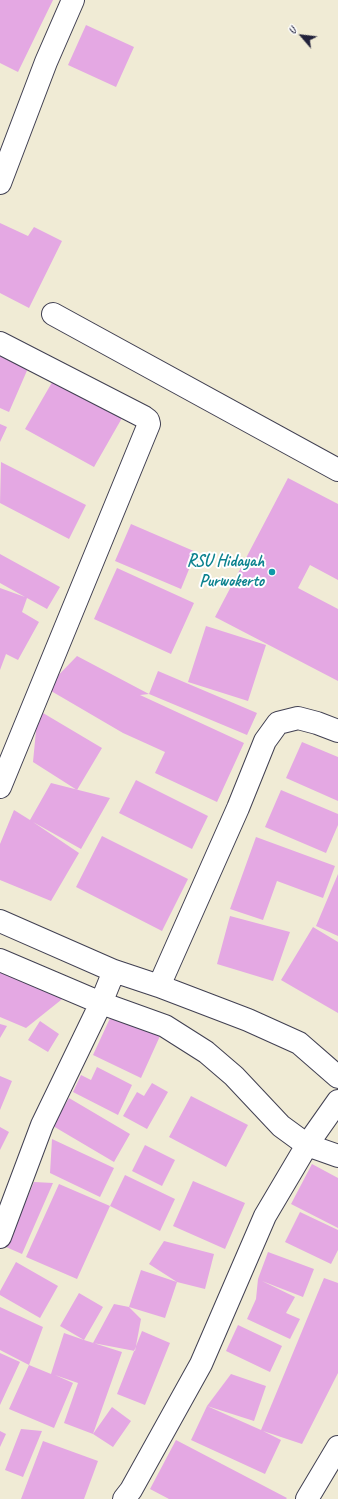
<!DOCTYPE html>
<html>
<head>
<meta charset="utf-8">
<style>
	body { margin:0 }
	#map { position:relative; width:338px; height:1499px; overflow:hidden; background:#f0ebd5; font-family:Caveat,sans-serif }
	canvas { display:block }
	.north { position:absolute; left:282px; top:16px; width:40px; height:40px; -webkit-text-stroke:3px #fff; paint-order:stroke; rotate:298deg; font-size:11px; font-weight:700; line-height:16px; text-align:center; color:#22223b }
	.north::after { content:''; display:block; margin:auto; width:14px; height:18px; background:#22223b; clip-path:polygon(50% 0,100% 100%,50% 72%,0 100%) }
</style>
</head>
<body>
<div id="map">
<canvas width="338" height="1499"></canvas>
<div class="north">U</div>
</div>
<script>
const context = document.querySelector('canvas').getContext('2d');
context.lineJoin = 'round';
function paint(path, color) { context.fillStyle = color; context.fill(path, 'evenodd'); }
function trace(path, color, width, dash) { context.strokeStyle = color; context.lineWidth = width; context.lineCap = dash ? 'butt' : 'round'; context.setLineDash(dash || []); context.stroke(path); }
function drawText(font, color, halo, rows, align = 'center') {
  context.font = font + ' Caveat,sans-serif'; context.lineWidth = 4; context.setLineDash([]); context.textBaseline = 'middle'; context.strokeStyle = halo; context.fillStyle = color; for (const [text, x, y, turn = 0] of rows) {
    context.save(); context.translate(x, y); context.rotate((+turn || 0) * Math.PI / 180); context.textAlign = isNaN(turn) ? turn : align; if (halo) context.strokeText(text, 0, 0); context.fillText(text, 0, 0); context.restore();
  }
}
paint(new Path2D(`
	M 0,0 L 53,0 L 18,72 L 0,63 Z
	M 86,25 L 134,47 L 116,87 L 68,65 Z
	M 0,223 L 28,236 L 34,227 L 62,241 L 29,308 L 0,293 Z
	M 0,353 L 29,366 L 9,412 L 0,408 Z
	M 54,379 L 122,418 L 94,467 L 25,429 Z
	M 0,424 L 7,427 L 0,442 Z
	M 1,462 L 86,505 L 69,539 L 0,503 Z
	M 288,478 L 338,504 L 338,580 L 310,565 L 298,588 L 338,609 L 338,681 L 215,617 Z
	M 131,524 L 196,552 L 181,589 L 115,561 Z
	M 0,554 L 60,587 L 47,609 L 27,598 L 22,612 L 39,622 L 18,660 L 6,654 L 0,670 L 0,588 L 25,597 L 0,583 Z
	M 117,568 L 194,603 L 171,654 L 94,619 Z
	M 206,626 L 266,645 L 248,701 L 188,682 Z
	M 77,656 L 149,694 L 140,695 L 244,743 L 217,802 L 155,773 L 165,752 L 123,733 L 46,688 Z
	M 158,671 L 257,713 L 247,735 L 149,694 Z
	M 38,710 L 102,748 L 77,790 L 33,762 Z
	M 302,742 L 338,757 L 338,801 L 286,778 Z
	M 136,780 L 208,816 L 192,849 L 119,813 Z
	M 51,783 L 110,798 L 81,849 L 33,822 L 79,853 L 51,901 L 0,880 L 0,844 L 14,810 L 30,820 Z
	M 281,790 L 338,814 L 338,825 L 326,853 L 265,827 Z
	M 102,836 L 188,879 L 162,931 L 76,887 Z
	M 256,837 L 335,866 L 323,898 L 277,881 L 263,920 L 230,909 Z
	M 338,874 L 338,936 L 316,926 Z
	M 230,916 L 290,932 L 273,981 L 217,964 Z
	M 313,927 L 338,942 L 338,1013 L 281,980 Z
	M 0,969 L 66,996 L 26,1028 L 0,1017 Z
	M 112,1014 L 160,1036 L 141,1078 L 93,1055 Z
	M 40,1021 L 59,1034 L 48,1052 L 28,1040 Z
	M 0,1024 L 7,1026 L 0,1038 Z
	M 97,1067 L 132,1085 L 118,1115 L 73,1092 L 81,1075 L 91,1080 Z
	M 0,1076 L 12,1081 L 0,1110 Z
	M 152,1083 L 168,1092 L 147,1129 L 123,1116 L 137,1092 L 144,1096 Z
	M 191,1096 L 248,1125 L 226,1167 L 169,1137 Z
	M 69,1098 L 130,1134 L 114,1162 L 53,1126 Z
	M 0,1127 L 9,1132 L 0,1150 Z
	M 52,1139 L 114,1168 L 100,1197 L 50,1173 Z
	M 145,1145 L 175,1160 L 162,1186 L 132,1171 Z
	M 312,1164 L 338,1178 L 338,1228 L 291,1204 Z
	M 125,1175 L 175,1199 L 160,1231 L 110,1206 L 77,1279 L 26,1257 L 59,1184 L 110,1206 Z
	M 193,1181 L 245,1203 L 225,1249 L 173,1226 Z
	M 34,1182 L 53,1183 L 22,1254 L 6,1247 Z
	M 300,1212 L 338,1230 L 338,1250 L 331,1264 L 285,1242 Z
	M 164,1241 L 214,1254 L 205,1289 L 177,1282 L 149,1264 Z
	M 268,1252 L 314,1269 L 303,1297 L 262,1281 L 295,1297 L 286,1313 L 300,1319 L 290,1339 L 247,1319 L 256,1299 L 258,1279 Z
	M 16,1262 L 58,1286 L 40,1318 L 0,1295 L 0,1291 Z
	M 141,1270 L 177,1282 L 165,1318 L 129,1307 Z
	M 324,1278 L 338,1283 L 338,1373 L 302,1444 L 263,1431 L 281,1440 L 265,1474 L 191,1440 L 207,1406 L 261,1430 Z
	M 79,1293 L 103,1307 L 84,1340 L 122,1352 L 93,1434 L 112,1407 L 131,1421 L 113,1447 L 93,1434 L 64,1423 L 78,1383 L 55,1375 L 73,1383 L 54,1428 L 9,1409 L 29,1365 L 0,1350 L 0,1307 L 43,1327 L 29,1365 L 51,1374 L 64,1333 L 84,1340 L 60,1326 Z
	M 114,1304 L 129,1307 L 141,1319 L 135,1351 L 93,1343 Z
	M 238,1325 L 282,1346 L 270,1372 L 226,1351 Z
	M 142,1331 L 170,1343 L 145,1405 L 117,1394 Z
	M 0,1353 L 20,1362 L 0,1405 Z
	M 231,1374 L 266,1386 L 254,1421 L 207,1406 Z
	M 21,1429 L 42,1431 L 23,1477 L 5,1470 Z
	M 0,1431 L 6,1434 L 0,1447 Z
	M 176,1440 L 287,1498 L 286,1499 L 169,1499 L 150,1489 Z
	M 43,1441 L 98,1461 L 84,1499 L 21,1499 Z`), '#e4a8e3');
const minor = new Path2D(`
	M 0,183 L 46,62 L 73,0
	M 53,314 L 338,470
	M 0,343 L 144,417 L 148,420 L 149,424 L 0,787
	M 0,921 L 114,971 L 159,986 L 248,1020 L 299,1043 L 338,1077
	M 0,960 L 101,1003 L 165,1026 L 206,1052 L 234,1076 L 281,1126 L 307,1145 L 338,1156
	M 159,986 L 238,808 L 265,741 L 278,723 L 298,718 L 317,723 L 338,731
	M 0,1237 L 42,1125 L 101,1003 L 114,971
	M 124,1499 L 131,1490 L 201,1364 L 265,1216 L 307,1145 L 338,1101
	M 307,1499 L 338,1447`);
trace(minor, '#414052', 24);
trace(minor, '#fff', 22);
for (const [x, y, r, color] of [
	[272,572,4,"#0f9aa8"]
]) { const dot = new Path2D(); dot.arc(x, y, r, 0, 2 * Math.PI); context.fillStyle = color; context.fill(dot); trace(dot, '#fff', 1.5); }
drawText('bold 17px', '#0d838f', '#fff', [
	["RSU Hidayah",264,562],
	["Purwokerto",264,582]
], 'right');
</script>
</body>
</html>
